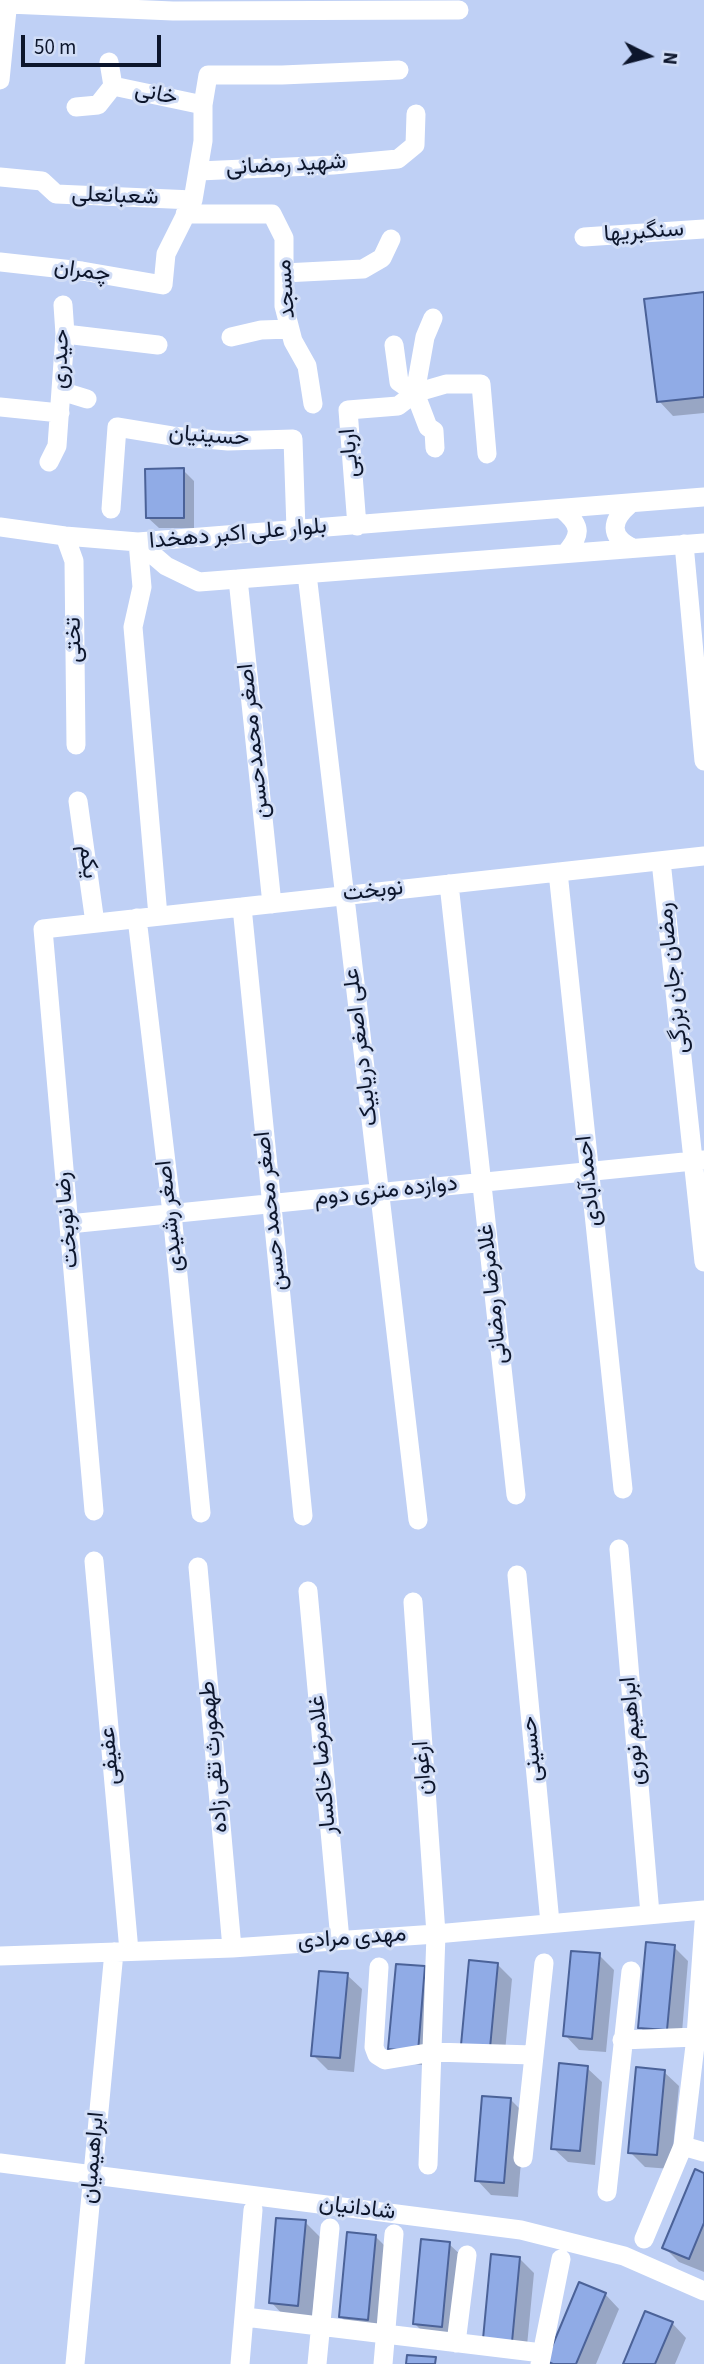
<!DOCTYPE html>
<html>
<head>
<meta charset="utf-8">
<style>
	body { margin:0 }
	#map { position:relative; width:704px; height:2364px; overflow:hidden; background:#bfd0f5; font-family:"Source Sans 3",sans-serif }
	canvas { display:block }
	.north { position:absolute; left:613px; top:21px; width:70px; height:70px; -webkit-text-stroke:5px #d1ddf6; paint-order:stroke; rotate:96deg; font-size:19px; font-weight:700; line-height:28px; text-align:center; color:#0d162c }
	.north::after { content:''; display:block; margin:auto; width:24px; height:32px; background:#0d162c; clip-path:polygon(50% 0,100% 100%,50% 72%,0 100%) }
	.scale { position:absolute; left:21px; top:35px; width:140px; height:32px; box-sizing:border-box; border:4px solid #0d162c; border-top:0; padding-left:9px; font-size:21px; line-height:24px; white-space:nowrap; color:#0d162c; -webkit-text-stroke:5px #d1ddf6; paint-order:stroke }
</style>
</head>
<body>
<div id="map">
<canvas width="704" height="2364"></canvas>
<div class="north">N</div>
<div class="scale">50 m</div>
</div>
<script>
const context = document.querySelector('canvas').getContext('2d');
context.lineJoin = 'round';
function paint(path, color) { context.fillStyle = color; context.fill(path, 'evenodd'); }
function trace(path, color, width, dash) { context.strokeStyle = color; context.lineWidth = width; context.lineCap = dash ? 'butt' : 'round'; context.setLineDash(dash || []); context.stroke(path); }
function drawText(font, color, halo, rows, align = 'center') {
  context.font = font + ' "Source Sans 3",Vazirmatn,sans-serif'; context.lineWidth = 6; context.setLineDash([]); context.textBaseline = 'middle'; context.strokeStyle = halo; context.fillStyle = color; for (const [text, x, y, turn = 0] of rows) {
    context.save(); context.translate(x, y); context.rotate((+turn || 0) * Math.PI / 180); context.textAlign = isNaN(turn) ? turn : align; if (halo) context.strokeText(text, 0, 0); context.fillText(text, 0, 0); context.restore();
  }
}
paint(new Path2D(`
	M 704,294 L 704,413 L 673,416 L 659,401 Z
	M 183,470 L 194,481 L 194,528 L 159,528 L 147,517 Z
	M 674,1947 L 688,1961 L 681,2044 L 654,2042 L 640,2027 Z
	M 599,1955 L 614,1970 L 606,2052 L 579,2050 L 565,2035 Z
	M 497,1964 L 512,1979 L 504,2062 L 478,2059 Z
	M 425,1968 L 439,1983 L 432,2066 L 405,2063 Z
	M 347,1975 L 362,1989 L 354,2072 L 328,2070 L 313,2055 Z
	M 587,2068 L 602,2082 L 595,2165 L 568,2162 L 553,2148 Z
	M 664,2072 L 679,2086 L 671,2169 L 645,2167 L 630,2152 Z
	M 511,2100 L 525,2114 L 518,2197 L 491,2195 L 477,2180 Z
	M 704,2174 L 704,2272 L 679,2262 L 664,2247 Z
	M 305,2222 L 320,2237 L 312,2319 L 285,2317 L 271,2302 Z
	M 375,2236 L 390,2251 L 382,2334 L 355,2331 L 341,2317 Z
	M 449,2244 L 464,2258 L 456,2341 L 429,2338 L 415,2324 Z
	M 519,2258 L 534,2273 L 526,2356 L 499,2353 Z
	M 605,2294 L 619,2309 L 596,2364 L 551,2364 L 548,2360 Z
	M 672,2323 L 686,2338 L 675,2364 L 625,2364 Z`), '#0003');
const building = new Path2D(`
	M 704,292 L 704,397 L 657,402 L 644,299 Z
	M 184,468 L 184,518 L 146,518 L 145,469 Z
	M 646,1942 L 675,1945 L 667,2030 L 638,2028 Z
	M 571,1951 L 600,1953 L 592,2039 L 563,2036 Z
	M 469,1960 L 498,1963 L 490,2048 L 461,2045 Z
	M 396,1964 L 425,1966 L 418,2052 L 388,2049 Z
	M 319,1971 L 348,1973 L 340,2058 L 311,2056 Z
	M 559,2063 L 588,2066 L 580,2151 L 551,2149 Z
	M 636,2067 L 665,2070 L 657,2155 L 628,2153 Z
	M 482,2096 L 511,2098 L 504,2183 L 475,2181 Z
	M 695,2169 L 704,2173 L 704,2223 L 689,2259 L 662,2248 Z
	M 276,2218 L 306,2220 L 298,2306 L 269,2303 Z
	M 347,2232 L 376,2235 L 368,2320 L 339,2317 Z
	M 421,2239 L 450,2242 L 442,2327 L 413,2324 Z
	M 491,2254 L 520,2257 L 512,2342 L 483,2339 Z
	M 579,2282 L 606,2293 L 576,2364 L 553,2364 L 546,2361 Z
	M 645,2311 L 673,2322 L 655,2364 L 623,2364 Z
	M 407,2355 L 436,2357 L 435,2364 L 406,2364 Z`);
paint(building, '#90abe6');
trace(building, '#4b6298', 2);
trace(new Path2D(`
	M 8,4 L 173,11 L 459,10
	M 109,62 L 113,86
	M 0,80 L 8,0
	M 76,107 L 98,105 L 113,86 L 203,105
	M 199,171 L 333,165 L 398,159 L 415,145 L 416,114
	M 0,177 L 42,181 L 56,194 L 193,200
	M 185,214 L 272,214 L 284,238 L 284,306 L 293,341 L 307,366 L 313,404
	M 584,237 L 704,229
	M 0,262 L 82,271 L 163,285 L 166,254 L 193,200 L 203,141 L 203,105 L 208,75 L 282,75 L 399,70
	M 284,273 L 363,269 L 382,258 L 391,239
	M 433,318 L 425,337 L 415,393 L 428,427 L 434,431 L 435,448
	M 65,334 L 158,345
	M 231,337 L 261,330 L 290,329
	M 394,345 L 399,382 L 415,393
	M 61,391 L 87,399
	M 0,407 L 60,413
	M 49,462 L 57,446 L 65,334 L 63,305
	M 629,505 C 611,521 609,536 632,548
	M 111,509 L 117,427 L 172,436 L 228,441 L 293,439 L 296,530
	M 563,510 C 582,526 581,535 566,553
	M 357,526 L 348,410 L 398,406 L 415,393 L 446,384 L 481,384 L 487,454
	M 0,527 L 65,536 L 138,542 L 704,497
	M 65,536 L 74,561 L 76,745
	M 138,542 L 166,566 L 199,582 L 704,543
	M 138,542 L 142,587 L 133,627 L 158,916
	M 684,544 L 704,761
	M 307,574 L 418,1520
	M 238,579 L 272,904
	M 78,801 L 95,923
	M 661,861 L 704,1262
	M 558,872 L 623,1489
	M 449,884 L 516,1495
	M 242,907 L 303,1516
	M 137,918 L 172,1213 L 201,1513
	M 69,1224 L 704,1160
	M 94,1511 L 43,929 L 704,856
	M 619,1549 L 650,1914
	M 94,1561 L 129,1951
	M 198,1567 L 232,1948
	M 517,1575 L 550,1923
	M 308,1591 L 340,1940
	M 413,1602 L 436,1934 L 428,2165
	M 0,1956 L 232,1948 L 436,1934 L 704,1910
	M 379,1967 L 374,2047 L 377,2055 L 385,2060 L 433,2052 L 533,2055
	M 622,2040 L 696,2037
	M 683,2146 L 704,2152
	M 523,2158 L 544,1963
	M 0,2163 L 521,2230 L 624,2256 L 704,2291
	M 607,2192 L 631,1971
	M 644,2239 L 683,2146 L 696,2037 L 704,1923
	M 245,2317 L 542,2353
	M 456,2343 L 467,2255
	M 75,2364 L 114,1952
	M 240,2364 L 253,2210
	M 317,2364 L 330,2228
	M 383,2364 L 394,2234
	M 540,2364 L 561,2259`), '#fff', 19);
drawText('23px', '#0d162c', '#d1ddf6', [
	["خانی",156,95,12],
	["شهید رمضانی",286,166,-3],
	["شعبانعلی",115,197,2],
	["سنگبریها",644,233,-4],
	["چمران",82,272,8],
	["مسجد",287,289,-94],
	["حیدری",62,359,-88],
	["حسینیان",209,437,4],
	["اربابی",351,453,-95],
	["بلوار علی اکبر دهخدا",238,535,-5],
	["تختی",75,640,-91],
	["اصغر محمدحسن",255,741,-96],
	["یکم",87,862,82],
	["نوبخت",373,892,-6],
	["رمضان جان بزرگی",674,978,-96],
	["علی اصغر دریابیک",362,1047,-97],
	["احمدآبادی",590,1181,-96],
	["دوازده متری دوم",386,1192,-6],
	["اصغر محمد حسن",272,1211,-96],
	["اصغر رشیدی",171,1216,-96],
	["رضا نوبخت",68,1220,-95],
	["غلامرضا رمضانی",494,1294,-96],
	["ابراهیم نوری",634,1731,-95],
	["حسینی",533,1749,-95],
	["عفیفی",111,1756,-95],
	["طهمورث تقی زاده",215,1757,-95],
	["غلامرضا خاکسار",324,1765,-95],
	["ارغوان",424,1768,-94],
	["مهدی مرادی",352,1939,-4],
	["ابراهیمیان",94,2158,-85],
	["شادانیان",357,2209,7]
]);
</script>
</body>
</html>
